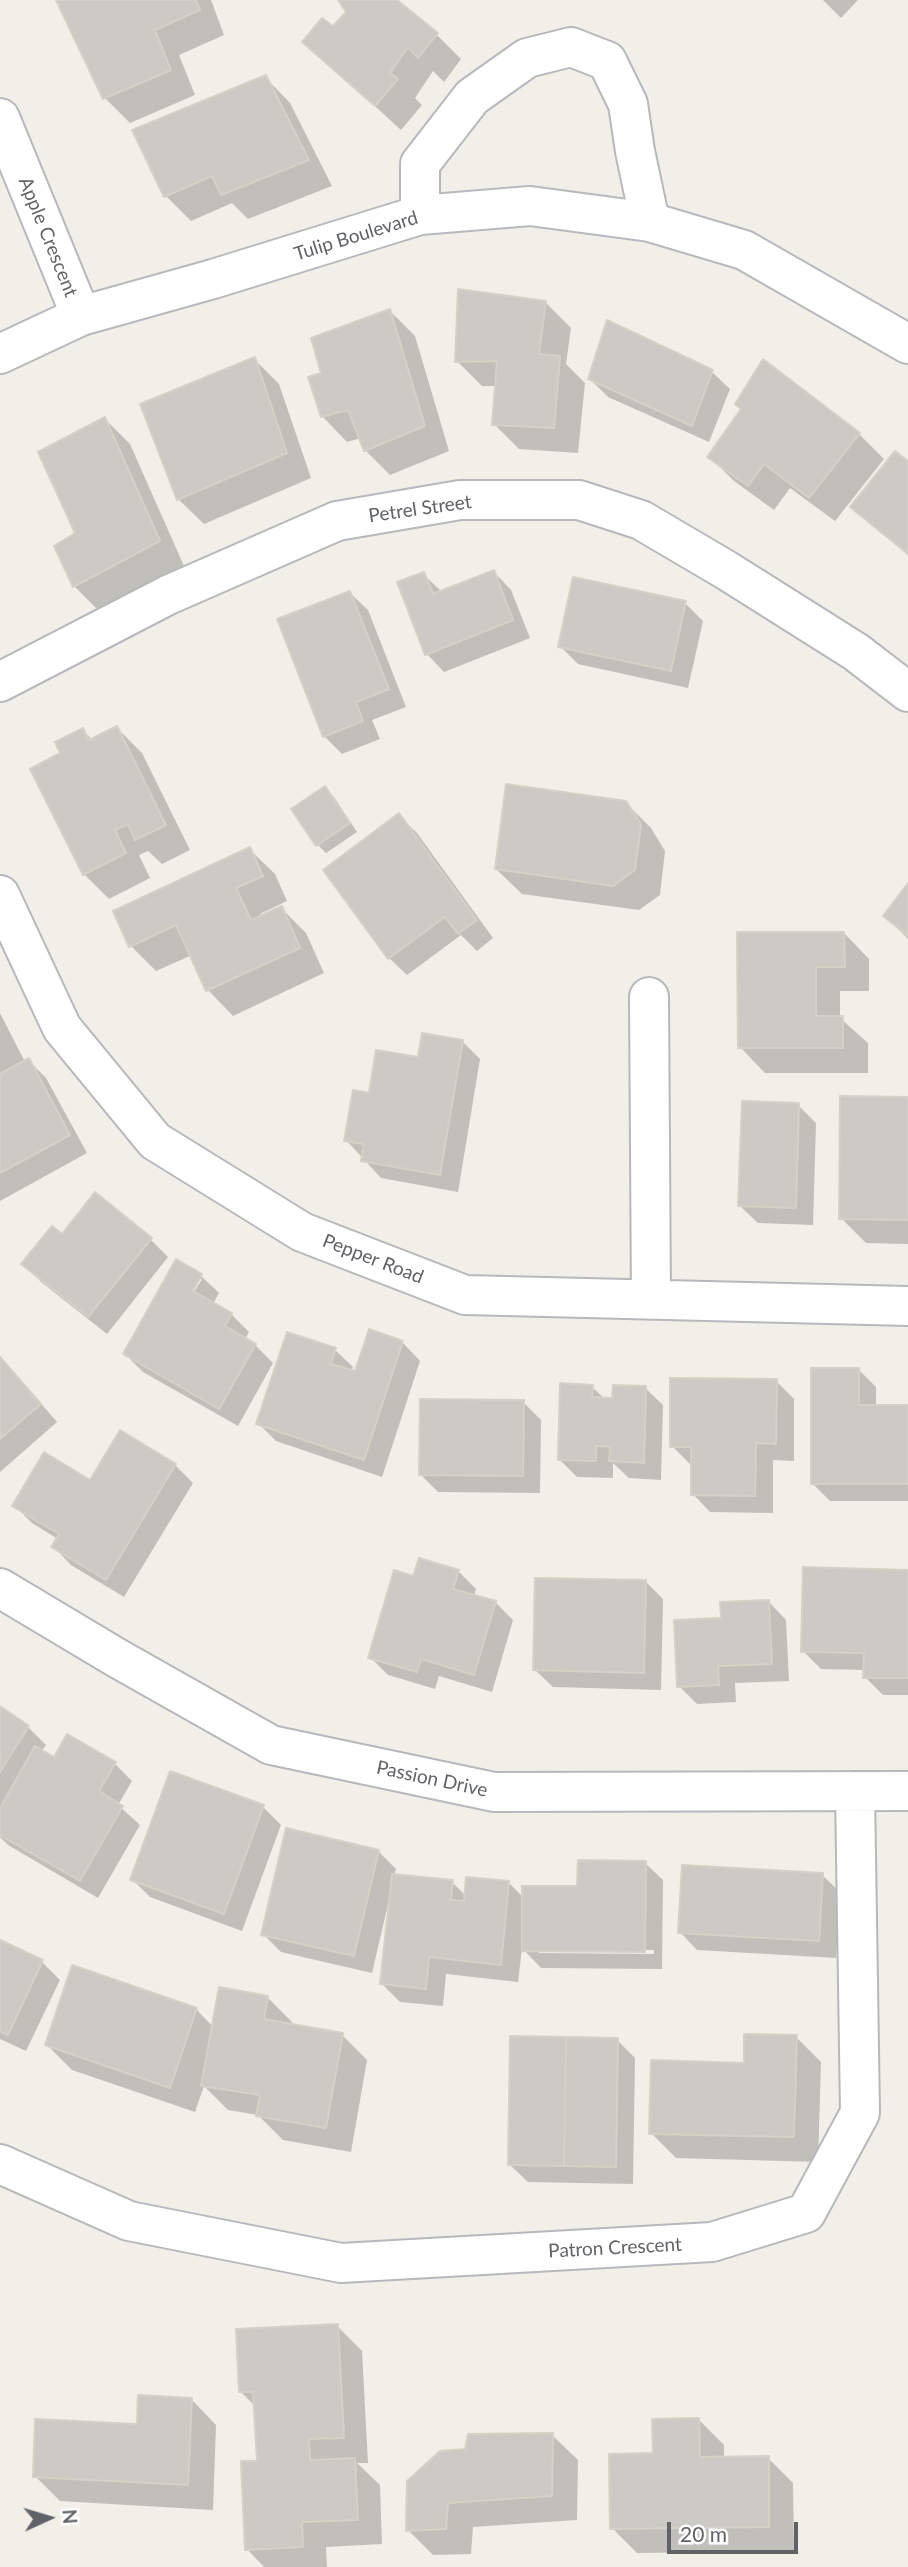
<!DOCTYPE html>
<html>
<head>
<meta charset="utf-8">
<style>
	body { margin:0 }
	#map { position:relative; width:908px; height:2567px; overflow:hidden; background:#f1efe8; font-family:Lato,sans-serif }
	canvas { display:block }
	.north { position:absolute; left:14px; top:2483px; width:70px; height:70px; -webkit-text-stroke:5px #fff; paint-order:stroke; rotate:86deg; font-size:19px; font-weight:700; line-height:28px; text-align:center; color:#5f6368 }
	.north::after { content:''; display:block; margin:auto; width:24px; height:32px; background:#5f6368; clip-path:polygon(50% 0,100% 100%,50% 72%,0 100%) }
	.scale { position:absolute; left:667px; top:2522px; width:131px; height:32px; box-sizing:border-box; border:4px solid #5f6368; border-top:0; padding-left:9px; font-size:21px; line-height:24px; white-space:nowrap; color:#5f6368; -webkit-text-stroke:5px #fff; paint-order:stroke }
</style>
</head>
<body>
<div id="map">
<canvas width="908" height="2567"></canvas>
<div class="north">N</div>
<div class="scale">20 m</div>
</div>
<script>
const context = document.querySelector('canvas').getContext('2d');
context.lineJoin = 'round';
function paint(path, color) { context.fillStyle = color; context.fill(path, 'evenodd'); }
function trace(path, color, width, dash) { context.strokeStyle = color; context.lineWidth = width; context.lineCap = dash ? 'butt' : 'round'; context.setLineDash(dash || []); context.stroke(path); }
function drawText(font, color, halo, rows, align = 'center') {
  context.font = font + ' Lato,sans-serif'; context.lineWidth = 6; context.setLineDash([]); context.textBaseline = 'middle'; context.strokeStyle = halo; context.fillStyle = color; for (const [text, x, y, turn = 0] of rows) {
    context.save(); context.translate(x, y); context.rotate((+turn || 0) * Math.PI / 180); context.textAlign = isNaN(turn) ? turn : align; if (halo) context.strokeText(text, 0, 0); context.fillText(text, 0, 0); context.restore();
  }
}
paint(new Path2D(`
	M 58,0 L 211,0 L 224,35 L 179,55 L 195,95 L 130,123 L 105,98 Z
	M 340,0 L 394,0 L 436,34 L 461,59 L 444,82 L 433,71 L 415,98 L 422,105 L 401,130 L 305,42 L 334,29 L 348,12 Z
	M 823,0 L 858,0 L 841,18 Z
	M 265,77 L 290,103 L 332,186 L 248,219 L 232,203 L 191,221 L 166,196 Z
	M 546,303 L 571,328 L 566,364 L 585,383 L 578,453 L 519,449 L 494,424 L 497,386 L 482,386 L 457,361 Z
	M 390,311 L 415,336 L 449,451 L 390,475 L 365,450 L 361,438 L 347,442 L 322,416 L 323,374 Z
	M 254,359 L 279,384 L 311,478 L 204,524 L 178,499 Z
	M 712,372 L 730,389 L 709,442 L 608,397 L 590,379 Z
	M 105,419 L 130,444 L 184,566 L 99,611 L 74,586 L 77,534 Z
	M 859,434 L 884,459 L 835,521 L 790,488 L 774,510 L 734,481 L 709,456 Z
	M 908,464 L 908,555 L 853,507 Z
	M 494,572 L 511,590 L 530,638 L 444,672 L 427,654 L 423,574 L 442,592 Z
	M 350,593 L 368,610 L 406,707 L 372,720 L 380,739 L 342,754 L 324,736 Z
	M 685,603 L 703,621 L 688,688 L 578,664 L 560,646 Z
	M 117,728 L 142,753 L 190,850 L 162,864 L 148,851 L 139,855 L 150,878 L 109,899 L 84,874 L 63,754 L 82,730 L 93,740 Z
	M 325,788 L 334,797 L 357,832 L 326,853 L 317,844 Z
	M 625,802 L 651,828 L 665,851 L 660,895 L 639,910 L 522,894 L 496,869 Z
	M 399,816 L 417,833 L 493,938 L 477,951 L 461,935 L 407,975 L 389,958 Z
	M 249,849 L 275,874 L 287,901 L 260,914 L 262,917 L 281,908 L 306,933 L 324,973 L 233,1016 L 208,990 L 192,955 L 156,971 L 131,946 Z
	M 908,886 L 908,939 L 885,916 Z
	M 844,933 L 869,959 L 869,991 L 840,991 L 840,1018 L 868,1043 L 868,1073 L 765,1073 L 740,1047 Z
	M 0,1013 L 25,1062 L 28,1060 L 46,1078 L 87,1153 L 0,1201 Z
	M 462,1041 L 480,1059 L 458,1192 L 381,1178 L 346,1140 L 370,1095 L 419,1059 Z
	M 908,1098 L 908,1244 L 866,1243 L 841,1218 Z
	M 798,1105 L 816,1123 L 813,1225 L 758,1223 L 740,1206 Z
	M 62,1236 L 150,1239 L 168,1257 L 107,1334 L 41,1282 L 24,1264 Z
	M 177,1262 L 201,1276 L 219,1293 L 213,1304 L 231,1314 L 249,1332 L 245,1339 L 255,1345 L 273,1363 L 238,1426 L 143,1372 L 125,1354 ZM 198,1279 L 202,1279 L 190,1299 L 187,1297 Z
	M 370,1332 L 403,1343 L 420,1361 L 382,1477 L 276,1441 L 258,1423 L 335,1350 L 353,1367 L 351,1372 L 356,1373 Z
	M 0,1356 L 57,1422 L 0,1472 Z
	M 858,1369 L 876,1387 L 876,1407 L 908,1407 L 908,1501 L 830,1501 L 812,1483 Z
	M 776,1381 L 794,1399 L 794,1461 L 773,1460 L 773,1513 L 710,1512 L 693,1494 L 693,1464 L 690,1464 L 672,1446 Z
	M 592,1387 L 605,1399 L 614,1399 L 645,1388 L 663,1405 L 661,1480 L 629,1478 L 613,1463 L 613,1478 L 577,1477 L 559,1459 Z
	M 523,1402 L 541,1420 L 540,1493 L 438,1492 L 420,1474 Z
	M 175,1465 L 193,1483 L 124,1597 L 71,1565 L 54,1547 L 58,1539 L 32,1523 L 14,1505 L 91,1482 Z
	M 458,1571 L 476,1589 L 474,1596 L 495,1602 L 513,1620 L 492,1692 L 439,1676 L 435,1689 L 388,1675 L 370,1657 L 415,1578 Z
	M 908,1571 L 908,1695 L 883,1695 L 865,1677 L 865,1670 L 821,1669 L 803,1651 Z
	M 645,1581 L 663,1599 L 661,1690 L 553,1687 L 535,1670 Z
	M 769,1602 L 786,1620 L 789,1681 L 735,1683 L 736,1702 L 697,1704 L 679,1686 L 723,1620 Z
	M 0,1709 L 28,1727 L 46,1745 L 41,1752 L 55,1760 L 115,1764 L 132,1781 L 118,1805 L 140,1825 L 98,1898 L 8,1845 L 0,1837 Z
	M 263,1807 L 281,1825 L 242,1931 L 150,1897 L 132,1879 Z
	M 378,1851 L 396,1869 L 394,1876 L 452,1882 L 466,1896 L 509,1883 L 524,1898 L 579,1888 L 645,1863 L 663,1880 L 662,1969 L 541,1968 L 522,1948 L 518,1982 L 446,1974 L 443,2006 L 400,2002 L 382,1984 L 391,1900 L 389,1900 L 372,1973 L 281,1952 L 263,1934 ZM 539,1949 L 654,1950 L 654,1954 L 539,1953 Z
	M 822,1875 L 840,1892 L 836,1958 L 697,1950 L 680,1932 Z
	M 0,1942 L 42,1962 L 60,1980 L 26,2051 L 0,2039 Z
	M 267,1997 L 292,2022 L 291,2026 L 342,2035 L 367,2060 L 351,2152 L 283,2140 L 258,2115 L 228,2110 L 204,2086 L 195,2112 L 72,2070 L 47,2045 L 196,2009 L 213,2027 Z
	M 796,2037 L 821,2062 L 818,2162 L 676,2158 L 651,2133 L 745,2065 Z
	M 617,2040 L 635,2058 L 633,2184 L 528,2182 L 510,2165 Z
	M 337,2326 L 362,2351 L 368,2463 L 357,2463 L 380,2485 L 382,2544 L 326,2547 L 327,2567 L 264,2567 L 247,2549 L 259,2462 L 256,2407 L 241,2392 Z
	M 191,2399 L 216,2425 L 213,2510 L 60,2501 L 35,2476 Z
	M 699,2420 L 724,2445 L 724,2458 L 768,2458 L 793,2483 L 794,2551 L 637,2553 L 612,2528 L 655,2455 Z
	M 552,2435 L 578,2460 L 577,2520 L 473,2527 L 471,2554 L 433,2555 L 408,2530 L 466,2450 Z`), '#0003');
const building = new Path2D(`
	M 56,0 L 196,0 L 200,10 L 155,30 L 171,70 L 103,99 Z
	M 397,0 L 438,33 L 418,58 L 408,47 L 390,73 L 398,79 L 375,106 L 302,42 L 322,18 L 333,26 L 346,12 L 338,0 Z
	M 266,75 L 309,160 L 221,195 L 212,176 L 164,197 L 132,130 Z
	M 458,289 L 546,301 L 539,354 L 560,356 L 554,428 L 492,425 L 497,361 L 455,362 Z
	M 390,309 L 425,426 L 364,451 L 348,410 L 321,417 L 308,377 L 321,373 L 311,338 Z
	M 607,320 L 713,370 L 692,426 L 588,379 Z
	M 255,357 L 287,453 L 177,500 L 140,404 Z
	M 763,359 L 860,433 L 809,498 L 764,464 L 748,486 L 707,457 L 741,409 L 735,404 Z
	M 105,417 L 160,541 L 73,587 L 54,546 L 75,533 L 38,452 Z
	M 895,451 L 908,461 L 908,554 L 850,507 Z
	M 494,570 L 513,620 L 425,655 L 397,582 L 424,572 L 433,594 Z
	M 573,577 L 686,601 L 671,671 L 558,647 Z
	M 350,591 L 389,689 L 356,702 L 363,721 L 323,737 L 277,619 Z
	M 117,726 L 166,825 L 135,840 L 128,824 L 115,830 L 126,853 L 83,875 L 30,769 L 60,753 L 55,742 L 83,728 L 89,740 Z
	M 506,784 L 626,801 L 641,824 L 635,870 L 613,886 L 495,869 Z
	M 325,786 L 350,823 L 316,846 L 291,809 Z
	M 399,813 L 477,920 L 458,934 L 445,917 L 388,959 L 323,870 Z
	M 250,847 L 263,876 L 236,888 L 251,920 L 282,906 L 300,948 L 206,991 L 176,925 L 129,947 L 113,911 Z
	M 908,883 L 908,936 L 883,916 Z
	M 737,932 L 844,932 L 845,967 L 816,967 L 816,1016 L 843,1016 L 843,1048 L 738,1048 Z
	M 422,1033 L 463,1040 L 440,1175 L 361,1161 L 364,1144 L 344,1141 L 353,1090 L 369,1093 L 376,1050 L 418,1057 Z
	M 29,1058 L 70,1135 L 0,1173 L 0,1074 Z
	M 840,1096 L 908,1097 L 908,1220 L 839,1219 Z
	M 742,1101 L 799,1103 L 796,1208 L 738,1206 Z
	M 95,1192 L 152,1238 L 88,1317 L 21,1264 L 52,1226 L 62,1234 Z
	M 176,1259 L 202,1274 L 193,1291 L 232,1313 L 225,1326 L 256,1344 L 219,1409 L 123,1354 Z
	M 369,1329 L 403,1341 L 364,1460 L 256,1424 L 287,1332 L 336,1348 L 331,1364 L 355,1371 Z
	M 0,1357 L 41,1404 L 0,1439 Z
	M 811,1368 L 859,1368 L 859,1405 L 908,1405 L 908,1484 L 811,1484 Z
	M 670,1378 L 777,1379 L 776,1444 L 756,1443 L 755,1496 L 691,1495 L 691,1447 L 670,1447 Z
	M 560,1383 L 593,1385 L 592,1397 L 612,1398 L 613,1385 L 646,1386 L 644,1463 L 609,1461 L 610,1447 L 596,1446 L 596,1461 L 558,1460 Z
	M 420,1399 L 524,1400 L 523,1476 L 419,1475 Z
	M 120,1430 L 176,1464 L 106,1580 L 51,1547 L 59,1534 L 12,1506 L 44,1452 L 90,1480 Z
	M 419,1558 L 459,1570 L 453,1589 L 496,1601 L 474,1675 L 421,1659 L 417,1672 L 368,1658 L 394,1570 L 413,1576 Z
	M 803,1567 L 908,1570 L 908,1678 L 863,1678 L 864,1653 L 801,1652 Z
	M 535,1578 L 646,1580 L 644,1673 L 533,1670 Z
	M 769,1600 L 772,1664 L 718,1666 L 719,1685 L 677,1687 L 674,1620 L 721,1618 L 720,1602 Z
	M 0,1706 L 29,1726 L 0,1772 Z
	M 67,1734 L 116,1762 L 99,1791 L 123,1806 L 80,1881 L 0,1835 L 0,1808 L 35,1746 L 54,1757 Z
	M 170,1771 L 264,1805 L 224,1914 L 130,1880 Z
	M 286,1828 L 379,1850 L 354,1956 L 261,1935 Z
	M 578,1860 L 646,1861 L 645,1952 L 522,1951 L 522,1886 L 577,1886 Z
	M 682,1865 L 823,1873 L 819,1941 L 678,1933 Z
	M 392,1874 L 453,1880 L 451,1900 L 464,1901 L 466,1877 L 509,1881 L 501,1965 L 429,1957 L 426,1989 L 380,1984 Z
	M 0,1940 L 43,1960 L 8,2035 L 0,2031 Z
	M 72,1965 L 197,2008 L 170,2088 L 45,2045 Z
	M 219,1987 L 268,1996 L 264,2019 L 343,2033 L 326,2128 L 256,2116 L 260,2095 L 201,2086 Z
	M 744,2034 L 797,2035 L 794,2137 L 649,2134 L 651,2060 L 744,2063 Z
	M 510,2036 L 566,2037 L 564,2166 L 508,2165 Z
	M 566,2037 L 618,2038 L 616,2167 L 564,2166 Z
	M 338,2324 L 344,2438 L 309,2439 L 310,2460 L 355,2458 L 358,2520 L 302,2522 L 303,2547 L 245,2550 L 241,2461 L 257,2461 L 253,2392 L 239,2392 L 236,2329 Z
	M 138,2395 L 192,2398 L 188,2485 L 33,2477 L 35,2419 L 137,2424 Z
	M 699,2418 L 700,2457 L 769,2456 L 769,2527 L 610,2529 L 609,2454 L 653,2453 L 652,2419 Z
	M 553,2433 L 552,2496 L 448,2503 L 446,2529 L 406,2531 L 407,2481 L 440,2451 L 465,2449 L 468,2434 Z`);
paint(building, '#cccac5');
trace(building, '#d6d1c6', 2);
const street = new Path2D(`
	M 0,118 L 81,316
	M 420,215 L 420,164 L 472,97 L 527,58 L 571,47 L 607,61 L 628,104 L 635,151 L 650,222
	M 0,682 L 168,595 L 337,521 L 460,500 L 579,500 L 641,520 L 726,570 L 856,652 L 908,692
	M 0,895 L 62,1028 L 155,1141 L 302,1232 L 465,1295 L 908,1306
	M 649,997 L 651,1300
	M 0,1588 L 117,1658 L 271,1745 L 494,1792 L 908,1791
	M 0,2164 L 129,2221 L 341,2263 L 712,2242 L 806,2213 L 860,2113 L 855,1791`);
const secondary = new Path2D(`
	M 0,354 L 81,316 L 213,279 L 420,215 L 530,206 L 650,222 L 744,250 L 908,344`);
trace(street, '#b5b8bc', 42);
trace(secondary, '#b6babf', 42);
trace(street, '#fff', 38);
trace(secondary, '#fff', 38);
drawText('19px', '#5f6368', '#fff', [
	["Tulip Boulevard",356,236,-17],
	["Apple Crescent",48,237,68],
	["Petrel Street",420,509,-8],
	["Pepper Road",373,1259,21],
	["Passion Drive",432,1779,12],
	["Patron Crescent",615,2248,-3]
]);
</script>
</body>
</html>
